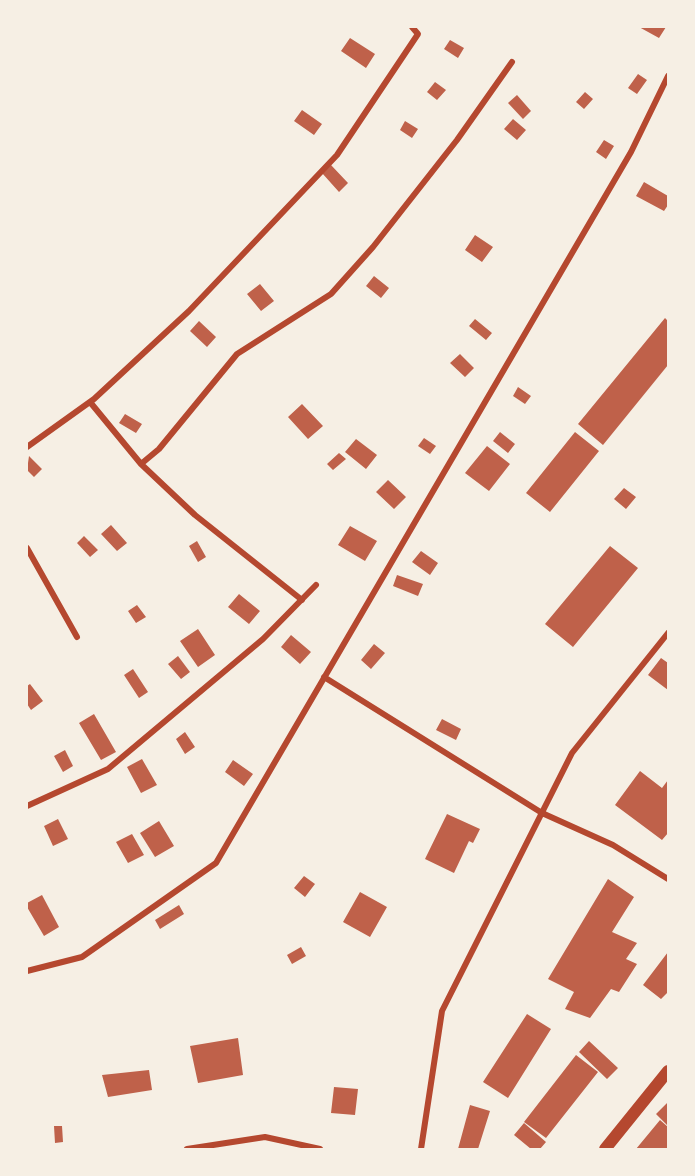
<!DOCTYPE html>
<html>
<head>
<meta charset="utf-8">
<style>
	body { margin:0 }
	#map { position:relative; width:695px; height:1176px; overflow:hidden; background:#f6efe4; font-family:Lora,serif }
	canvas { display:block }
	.frame { position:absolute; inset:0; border:28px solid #f6efe4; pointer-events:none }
</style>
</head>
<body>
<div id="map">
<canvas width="695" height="1176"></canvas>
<div class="frame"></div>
</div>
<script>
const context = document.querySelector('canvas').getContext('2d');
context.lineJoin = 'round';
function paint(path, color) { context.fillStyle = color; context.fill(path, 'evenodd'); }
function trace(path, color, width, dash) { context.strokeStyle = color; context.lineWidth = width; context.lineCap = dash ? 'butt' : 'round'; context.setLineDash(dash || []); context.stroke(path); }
paint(new Path2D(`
	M 639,27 L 666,27 L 659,38 Z
	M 350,38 L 375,54 L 366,68 L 341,51 Z
	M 450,40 L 464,48 L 458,58 L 444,49 Z
	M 638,74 L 647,80 L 637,94 L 628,88 Z
	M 435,82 L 446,90 L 437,100 L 427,92 Z
	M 585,92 L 593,99 L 584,109 L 576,102 Z
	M 517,95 L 531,111 L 523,119 L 508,103 Z
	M 302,110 L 322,124 L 314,135 L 294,121 Z
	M 513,119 L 526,130 L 517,140 L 504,129 Z
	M 405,121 L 418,129 L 412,138 L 400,130 Z
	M 604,140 L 614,146 L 606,159 L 596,152 Z
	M 331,165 L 348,183 L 339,192 L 322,173 Z
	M 644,182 L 668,196 L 668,205 L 664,211 L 636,196 Z
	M 475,235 L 493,247 L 482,262 L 465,250 Z
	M 374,276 L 389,288 L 381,298 L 366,286 Z
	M 260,284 L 274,301 L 261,311 L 247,294 Z
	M 665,318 L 668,321 L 668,365 L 603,445 L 578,424 Z
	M 475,319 L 492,333 L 486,340 L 469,326 Z
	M 199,321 L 216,337 L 207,347 L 190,331 Z
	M 460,354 L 474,368 L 465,377 L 450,363 Z
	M 518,387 L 531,396 L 525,404 L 513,396 Z
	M 302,404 L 323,426 L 308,439 L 288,417 Z
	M 125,414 L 142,424 L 136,433 L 119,423 Z
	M 500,432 L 515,444 L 508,453 L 493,441 Z
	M 575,432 L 599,451 L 550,512 L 526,493 Z
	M 424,438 L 436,446 L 430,454 L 418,446 Z
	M 356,439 L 377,455 L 366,469 L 345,452 Z
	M 487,446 L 510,464 L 489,491 L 465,473 Z
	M 339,453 L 346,459 L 333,470 L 327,464 Z
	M 29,456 L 42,469 L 34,477 L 27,470 Z
	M 388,480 L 406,497 L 394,509 L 376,492 Z
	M 624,488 L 636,497 L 626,509 L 614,499 Z
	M 111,525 L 127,543 L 117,551 L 101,534 Z
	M 350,526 L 377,541 L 365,561 L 338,545 Z
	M 84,536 L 98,550 L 90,557 L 77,543 Z
	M 197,541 L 206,557 L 198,562 L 189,546 Z
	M 610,546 L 638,568 L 573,647 L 545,624 Z
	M 421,551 L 438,563 L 430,575 L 412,562 Z
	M 397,575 L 423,584 L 418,596 L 393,586 Z
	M 239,594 L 260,611 L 249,624 L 228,607 Z
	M 137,605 L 146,617 L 136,623 L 128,611 Z
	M 198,629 L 215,655 L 198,667 L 180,641 Z
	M 291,635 L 311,652 L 300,664 L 281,647 Z
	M 374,644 L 385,653 L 371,669 L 361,660 Z
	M 178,656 L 190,672 L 181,679 L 168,664 Z
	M 661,658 L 668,663 L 668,690 L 648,675 Z
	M 133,669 L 148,692 L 139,698 L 124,675 Z
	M 30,684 L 43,701 L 31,710 L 27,704 L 27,686 Z
	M 94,714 L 116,752 L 101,760 L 79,723 Z
	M 442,719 L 461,729 L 456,740 L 436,730 Z
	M 185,732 L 195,747 L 185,754 L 176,739 Z
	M 65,750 L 73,766 L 63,772 L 54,756 Z
	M 142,759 L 157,785 L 141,793 L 127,767 Z
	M 233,760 L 253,774 L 244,786 L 225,772 Z
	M 640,771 L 662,788 L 668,780 L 668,833 L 662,840 L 615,805 Z
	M 447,814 L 480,829 L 473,843 L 469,841 L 454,873 L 425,859 Z
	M 58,819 L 68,839 L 53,846 L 44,826 Z
	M 159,821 L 174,846 L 155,857 L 140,833 Z
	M 132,834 L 144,855 L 128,863 L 116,842 Z
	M 304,876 L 315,884 L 305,897 L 294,888 Z
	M 608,879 L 634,897 L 612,932 L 637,943 L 626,959 L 637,964 L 619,992 L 611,989 L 590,1018 L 565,1009 L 574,992 L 548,979 Z
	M 360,892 L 387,907 L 370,937 L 343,922 Z
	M 42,895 L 59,927 L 44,936 L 27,907 L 27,903 Z
	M 179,905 L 184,914 L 160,929 L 155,920 Z
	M 301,947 L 306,956 L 292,964 L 287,955 Z
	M 668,952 L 668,992 L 661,999 L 643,985 Z
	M 527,1014 L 551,1029 L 508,1098 L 483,1082 Z
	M 238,1038 L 243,1075 L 198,1083 L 190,1046 Z
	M 589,1041 L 618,1068 L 607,1079 L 579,1052 Z
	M 576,1055 L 598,1072 L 546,1138 L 524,1122 Z
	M 149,1070 L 152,1090 L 108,1097 L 102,1075 Z
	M 334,1087 L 358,1089 L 355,1115 L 331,1113 Z
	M 668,1102 L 668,1123 L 667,1125 L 656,1114 Z
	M 470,1105 L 490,1111 L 478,1149 L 458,1149 Z
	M 660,1120 L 668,1127 L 668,1149 L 636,1149 Z
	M 524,1123 L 546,1142 L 540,1149 L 531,1149 L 514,1135 Z
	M 54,1126 L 62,1126 L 63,1142 L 55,1143 Z`), '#bf614a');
trace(new Path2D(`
	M 90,402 L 141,464 L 195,515 L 302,600
	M 27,447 L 94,399 L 189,311 L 337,155 L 418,34 L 412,27
	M 141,464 L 159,449 L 237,354 L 331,294 L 373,247 L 457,140 L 512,62
	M 27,548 L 77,637
	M 324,677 L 542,813 L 613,845 L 668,879
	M 27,806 L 108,769 L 263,639 L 316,585
	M 27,971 L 82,957 L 216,863 L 631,152 L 668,76
	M 187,1149 L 265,1137 L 320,1149
	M 421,1149 L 442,1011 L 572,753 L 668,633`), '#b5482f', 6);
trace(new Path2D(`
	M 605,1149 L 668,1071`), '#b5482f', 12);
</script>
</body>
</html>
